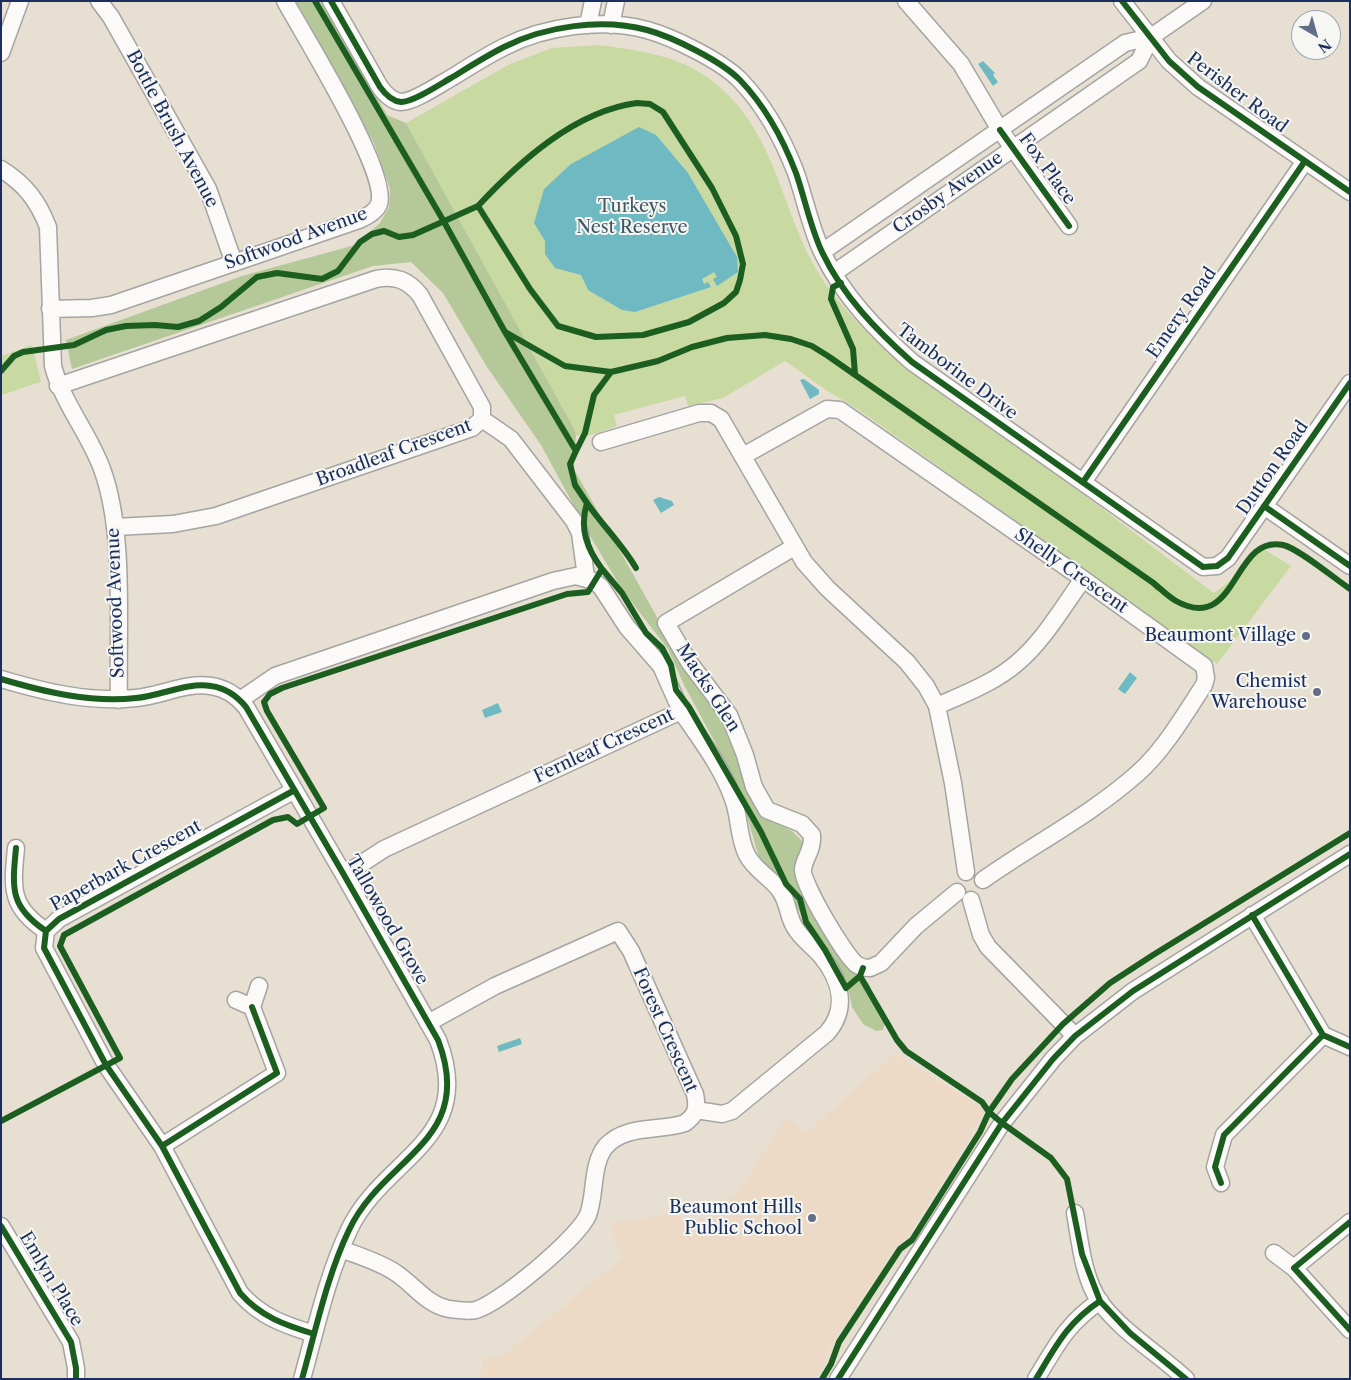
<!DOCTYPE html>
<html>
<head>
<meta charset="utf-8">
<style>
	body { margin:0 }
	#map { position:relative; width:1351px; height:1380px; overflow:hidden; background:#e7e0d2; font-family:"Libre Caslon Text",serif }
	canvas { display:block }
	.frame { position:absolute; inset:0; border:2px solid #1b2f5e; pointer-events:none }
	.north { position:absolute; left:1291px; top:10px; width:50px; height:50px; box-sizing:border-box; background:#f6f6f2; border:1px solid #9ea6b7; border-radius:50%; rotate:142deg; font-size:14px; font-weight:700; line-height:20px; text-align:center; color:#1b2f5e }
	.north::after { content:''; display:block; margin:auto; width:18px; height:22px; background:#626d87; clip-path:polygon(50% 0,100% 100%,50% 72%,0 100%) }
</style>
</head>
<body>
<div id="map">
<canvas width="1351" height="1380"></canvas>
<div class="frame"></div>
<div class="north">N</div>
</div>
<script>
const context = document.querySelector('canvas').getContext('2d');
context.lineJoin = 'round';
function paint(path, color) { context.fillStyle = color; context.fill(path, 'evenodd'); }
function trace(path, color, width, dash) { context.strokeStyle = color; context.lineWidth = width; context.lineCap = dash ? 'butt' : 'round'; context.setLineDash(dash || []); context.stroke(path); }
function drawText(font, color, halo, rows, align = 'center') {
  context.font = font + ' "Libre Caslon Text",serif'; context.lineWidth = 4; context.setLineDash([]); context.textBaseline = 'middle'; context.strokeStyle = halo; context.fillStyle = color; for (const [text, x, y, turn = 0] of rows) {
    context.save(); context.translate(x, y); context.rotate((+turn || 0) * Math.PI / 180); context.textAlign = isNaN(turn) ? turn : align; if (halo) context.strokeText(text, 0, 0); context.fillText(text, 0, 0); context.restore();
  }
}
paint(new Path2D(`
	M 895,1054 L 986,1110 L 904,1242 L 894,1248 L 832,1344 L 817,1379 L 480,1379 L 483,1358 L 501,1357 L 622,1258 L 609,1223 L 675,1213 L 694,1224 L 735,1196 L 786,1118 L 806,1132 Z`), '#ecdac6');
paint(new Path2D(`
	M 598,45 C 645,51 688,56 724,91 C 782,145 783,226 828,287 C 883,362 963,409 1038,462 C 1098,504 1155,549 1214,593 L 1230,581 L 1259,546 L 1291,566 L 1217,664 L 859,410 L 826,390 L 785,361 L 723,398 L 688,406 L 685,396 L 614,415 L 617,426 L 585,437 L 576,435 L 406,123 L 510,64 L 552,48 Z
	M 32,345 L 41,382 L 1,395 L 1,356 Z`), '#c9d9a2');
paint(new Path2D(`
	M 296,1 L 321,1 L 387,115 L 406,123 L 574,429 L 576,435 L 574,469 L 671,642 L 721,721 L 765,816 L 792,831 L 803,842 L 796,869 L 797,881 L 846,958 L 869,984 L 885,1023 L 883,1030 L 876,1031 L 863,1024 L 852,1007 L 849,992 L 834,957 L 807,924 L 788,894 L 760,861 L 746,813 L 718,748 L 684,685 L 668,649 L 623,591 L 593,541 L 541,445 L 487,367 L 443,293 L 411,262 L 373,266 L 72,369 L 66,340 L 242,276 L 355,245 L 380,223 L 389,207 L 390,189 L 374,143 Z`), '#b5c899');
paint(new Path2D(`
	M 983,61 L 995,73 L 993,75 L 998,82 L 993,86 L 978,64 Z
	M 639,127 L 656,135 L 688,173 L 737,257 L 738,272 L 717,286 L 713,279 L 717,277 L 714,272 L 702,279 L 704,284 L 708,282 L 711,287 L 635,312 L 622,310 L 588,290 L 581,275 L 555,268 L 545,254 L 545,241 L 534,223 L 544,189 L 571,164 Z
	M 804,379 L 819,390 L 819,394 L 810,399 L 800,380 Z
	M 659,497 L 672,501 L 674,505 L 661,513 L 653,500 Z
	M 1130,672 L 1137,678 L 1125,694 L 1118,689 Z
	M 498,703 L 502,712 L 485,718 L 482,710 Z
	M 520,1038 L 522,1044 L 499,1052 L 497,1046 Z`), '#6fbac2');
const minor = new Path2D(`
	M 99,1 L 111,17 L 208,189 L 234,263
	M 331,1 L 380,87 C 385,94 391,101 401,102 C 414,102 440,84 451,78 C 469,67 486,56 504,47 C 545,26 602,18 647,30 C 673,37 721,61 740,80 C 765,106 783,139 796,173 C 805,199 810,226 822,252 C 843,296 876,330 912,362 L 1203,567 L 1217,566 L 1228,558 L 1350,383
	M 906,1 L 961,64 L 1000,130 L 1069,226
	M 1122,1 L 1169,61 L 1198,87 L 1350,192
	M 588,25 L 593,1
	M 611,25 L 616,1
	M 1,53 L 20,1
	M 1,169 C 25,184 38,201 48,227 L 53,366 C 63,404 89,433 102,469 C 126,534 117,630 119,700
	M 822,252 L 1125,43 L 1151,37 L 1203,1
	M 834,273 L 1139,61 L 1151,37
	M 50,309 L 92,308 L 111,305 L 359,220 C 366,217 376,212 379,204 C 390,173 303,34 285,1
	M 58,386 L 376,279 C 395,275 408,280 420,295 L 482,407 L 482,419 L 472,428 L 216,516 L 173,524 L 115,527
	M 482,419 L 511,439 L 574,521 L 580,533 L 586,577
	M 601,442 L 699,413 L 711,413 L 721,419 L 804,562 L 827,588 L 907,662 L 926,686 L 937,706 L 953,783 L 966,872
	M 743,456 L 827,409 L 840,410 L 1083,579 L 1204,666 L 1206,678 L 1204,685 C 1185,714 1164,750 1138,773 C 1091,815 1034,844 983,880
	M 1083,482 L 1305,161
	M 1264,506 L 1350,566
	M 794,547 L 666,623 L 689,662 L 729,715 L 745,755 L 754,787 L 767,810 L 802,824 L 812,835 C 813,851 805,856 803,869 C 801,882 844,954 856,964 C 860,967 865,968 870,968 L 881,963 L 916,926 L 957,892
	M 1,679 C 45,692 90,703 136,698 C 161,696 186,682 211,686 C 226,688 237,696 246,707 L 344,875 L 438,1040 C 477,1141 383,1157 349,1230 C 327,1276 316,1329 302,1379
	M 240,700 L 275,676 L 553,581 L 576,576 L 594,581 L 601,587 L 627,627 L 661,666 L 681,711 L 384,849 L 344,875
	M 937,706 C 964,694 994,683 1017,663 C 1044,640 1063,607 1083,579
	M 681,711 C 700,739 722,767 733,799 C 740,817 738,838 747,855 C 754,869 768,876 778,888 C 788,899 787,914 794,926 C 801,939 813,946 822,957 C 841,981 848,1009 827,1033 L 732,1111 L 722,1114 L 696,1110
	M 293,791 L 59,919 L 46,931 L 44,948 L 106,1065 L 162,1146 L 240,1293 C 261,1317 285,1325 314,1334
	M 16,848 C 12,889 10,907 46,931
	M 971,900 L 981,935 L 988,947 L 1075,1036
	M 1252,915 L 1323,1035 L 1350,1047
	M 236,1000 L 252,1007 L 259,986
	M 162,1146 L 277,1073 L 252,1007
	M 1221,1183 L 1215,1167 L 1224,1135 L 1323,1035
	M 1075,1213 C 1080,1241 1083,1278 1100,1302 C 1123,1333 1158,1353 1186,1379
	M 1,1226 L 71,1342 L 76,1368 L 76,1379
	M 341,1249 C 359,1256 380,1262 396,1273 C 414,1285 427,1305 449,1309 C 458,1310 468,1312 476,1310 C 500,1303 578,1238 588,1215 C 596,1194 591,1164 606,1146 C 626,1124 659,1132 685,1123 C 696,1115 698,1108 695,1094 L 631,951 L 618,931 L 495,986 L 428,1023
	M 1274,1253 L 1294,1268 L 1350,1330
	M 1294,1268 L 1350,1222
	M 838,1379 L 1002,1123 L 1053,1059 L 1075,1036 L 1133,991 L 1350,854
	M 1036,1379 C 1056,1346 1067,1323 1100,1301`);
trace(minor, '#a5a4a2', 19);
trace(minor, '#fbfaf8', 16);
trace(new Path2D(`
	M 331,1 L 380,87 C 385,94 391,101 401,102 C 414,102 440,84 451,78 C 469,67 486,56 504,47 C 545,26 602,18 647,30 C 673,37 721,61 740,80 C 765,106 783,139 796,173 C 805,199 810,226 822,252 C 843,296 876,330 912,362 L 1203,567 L 1217,566 L 1228,558 L 1350,383
	M 1122,1 L 1169,61 L 1198,87 L 1350,192
	M 637,103 L 650,104 L 663,112 L 712,188 L 736,236 L 743,264 L 740,280 L 736,292 L 724,303 L 689,322 L 643,335 L 596,337 L 558,326 L 530,289 L 478,206 C 519,162 575,111 637,103 Z
	M 1000,130 L 1069,226
	M 841,283 L 833,287 L 831,299 L 853,349 L 855,374
	M 507,333 L 565,366 L 611,372 L 658,361 L 692,347 L 727,338 L 765,335 L 791,339 L 812,346 L 828,356 L 1152,582 C 1160,588 1167,596 1176,601 C 1238,635 1232,534 1283,545 C 1298,548 1335,579 1350,589
	M 1,371 L 14,356 L 23,352 L 74,345 L 106,330 L 126,326 L 155,325 L 178,327 L 199,321 L 221,307 L 257,277 L 277,273 L 322,279 L 338,271 L 360,242 L 372,234 L 384,231 L 399,237 L 413,235 L 478,206
	M 576,451 L 585,433 L 594,395 L 611,372
	M 1083,482 L 1305,161
	M 587,503 C 603,526 622,544 636,568
	M 1264,506 L 1350,566
	M 602,569 L 622,593 L 646,633 L 662,648 L 671,665 L 676,690 L 689,707 L 761,832 L 786,884 L 800,899 L 806,922 L 825,950 L 846,988 L 860,976
	M 1,679 C 45,692 90,703 136,698 C 161,696 186,682 211,686 C 226,688 237,696 246,707 L 344,875 L 438,1040 C 477,1141 383,1157 349,1230 C 327,1276 316,1329 302,1379
	M 293,791 L 59,919 L 46,931 L 44,948 L 106,1065 L 162,1146 L 240,1293 C 261,1317 285,1325 314,1334
	M 16,848 C 12,889 10,907 46,931
	M 1252,915 L 1323,1035 L 1350,1047
	M 863,968 L 860,976 L 897,1040 L 906,1051 L 982,1102 L 989,1112 L 1002,1123 L 1051,1158 L 1067,1179 L 1082,1254 L 1100,1301 L 1130,1333 L 1186,1379
	M 1,1121 L 120,1058 L 60,946 L 64,935 L 273,820 L 288,817 L 297,824 L 324,808 L 267,711 L 264,702 L 270,694 L 282,688 L 567,594 L 588,592 L 602,569 C 587,549 579,528 587,503 L 575,485 L 570,464 L 576,451 L 505,332 L 443,220 L 315,1
	M 162,1146 L 277,1073 L 252,1007
	M 1221,1183 L 1215,1167 L 1224,1135 L 1323,1035
	M 1350,1222 L 1294,1268 L 1350,1330
	M 1,1226 L 71,1342 L 76,1368 L 76,1379
	M 822,1379 L 831,1364 L 839,1342 L 900,1249 L 912,1240 L 980,1132 L 989,1112 L 1012,1079 L 1063,1024 L 1110,983 L 1153,955 L 1350,833
	M 838,1379 L 1002,1123 L 1053,1059 L 1075,1036 L 1133,991 L 1350,854
	M 1036,1379 C 1056,1346 1067,1323 1100,1301`), '#1b5e20', 6);
for (const [x, y, r, color] of [
	[1306,636,5,"#626d87"],
	[1317,692,5,"#626d87"],
	[812,1218,5,"#626d87"]
]) { const dot = new Path2D(); dot.arc(x, y, r, 0, 2 * Math.PI); context.fillStyle = color; context.fill(dot); trace(dot, '#f6f6f2', 2); }
drawText('18px', '#1b2f5e', '#f6f6f2', [
	["Perisher Road",1237,93,37],
	["Bottle Brush Avenue",172,129,62],
	["Fox Place",1047,169,54],
	["Crosby Avenue",948,193,-35],
	["Softwood Avenue",296,239,-20],
	["Emery Road",1182,313,-55],
	["Tamborine Drive",957,372,37],
	["Broadleaf Crescent",394,453,-20],
	["Dutton Road",1273,468,-55],
	["Shelly Crescent",1071,571,35],
	["Softwood Avenue",116,603,-92],
	["Macks Glen",708,688,57],
	["Fernleaf Crescent",604,746,-25],
	["Paperbark Crescent",126,866,-29],
	["Tallowood Grove",387,920,60],
	["Forest Crescent",665,1030,66],
	["Emlyn Place",51,1279,59]
]);
drawText('18px', '#405865', '#f6f6f2', [
	["Turkeys",632,207],
	["Nest Reserve",632,228]
]);
drawText('18px', '#1b2f5e', '#f6f6f2', [
	["Beaumont Village",1296,636],
	["Chemist",1307,682],
	["Warehouse",1307,703],
	["Beaumont Hills",802,1208],
	["Public School",802,1229]
], 'right');
</script>
</body>
</html>
